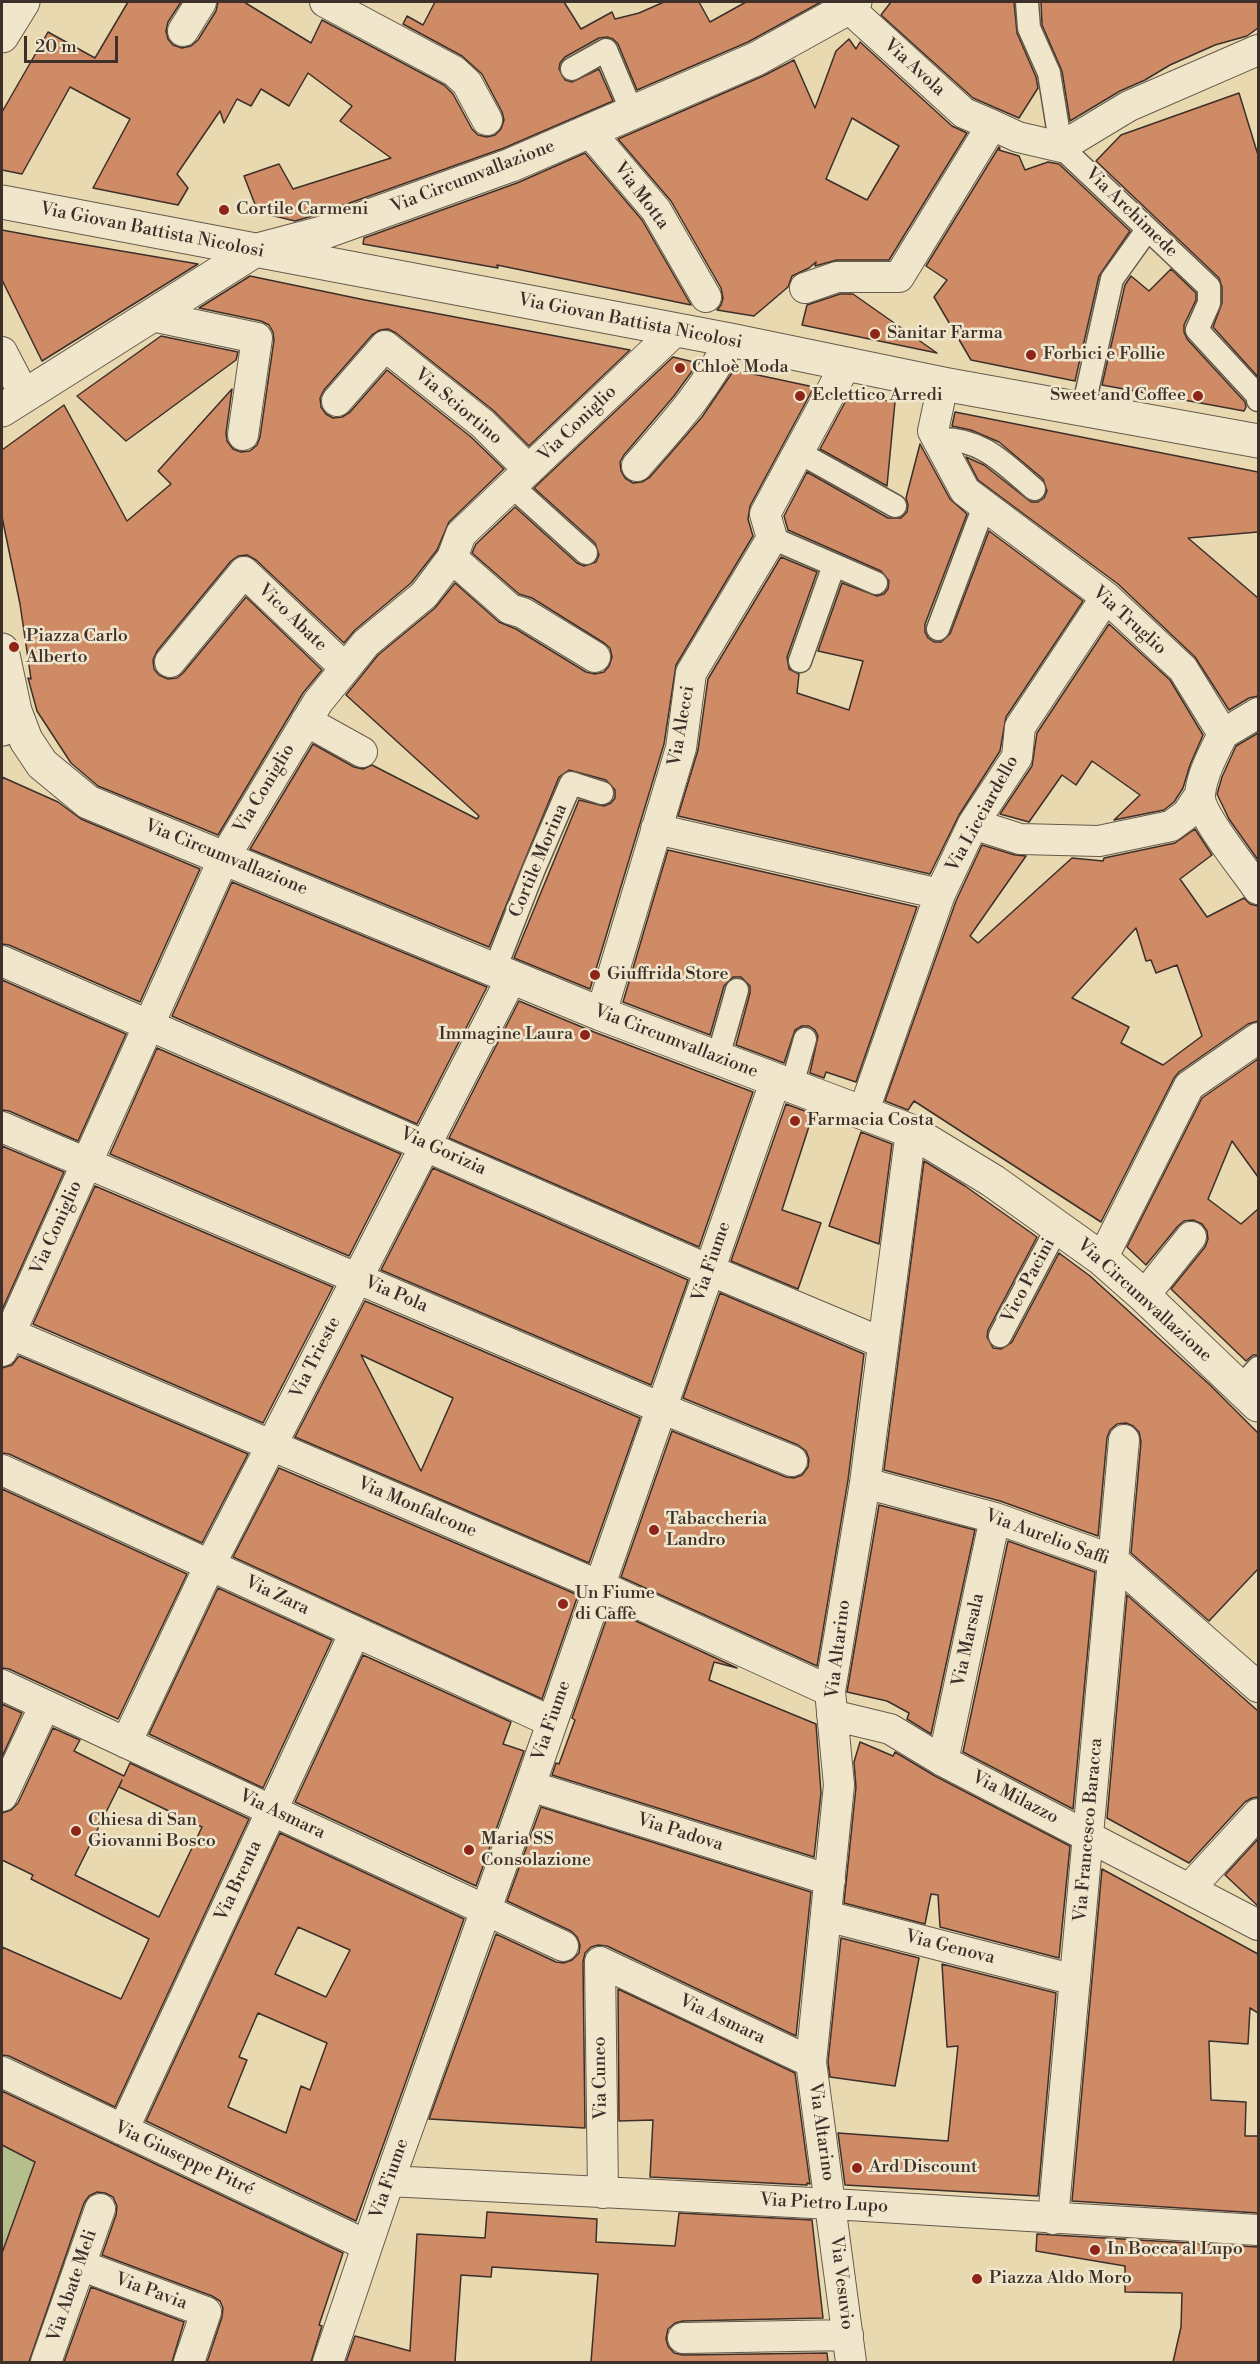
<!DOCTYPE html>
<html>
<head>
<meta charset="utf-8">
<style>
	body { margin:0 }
	#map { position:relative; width:1260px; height:2364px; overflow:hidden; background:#e8d9b1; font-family:"Libre Bodoni",serif }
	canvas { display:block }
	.frame { position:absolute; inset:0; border:3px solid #3d2f29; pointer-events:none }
	.scale { position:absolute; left:24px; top:36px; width:94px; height:27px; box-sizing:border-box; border:3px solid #3d2f29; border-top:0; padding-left:8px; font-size:18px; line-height:21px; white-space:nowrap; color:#3d2f29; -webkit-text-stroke:4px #f0e6cc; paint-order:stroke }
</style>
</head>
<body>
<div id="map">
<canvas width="1260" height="2364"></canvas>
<div class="frame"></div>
<div class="scale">20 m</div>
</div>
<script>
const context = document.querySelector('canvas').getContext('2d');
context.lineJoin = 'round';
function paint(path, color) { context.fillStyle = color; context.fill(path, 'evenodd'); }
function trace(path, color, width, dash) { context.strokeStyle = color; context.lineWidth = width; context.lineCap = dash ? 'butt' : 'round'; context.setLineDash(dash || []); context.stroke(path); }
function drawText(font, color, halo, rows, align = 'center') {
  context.font = font + ' "Libre Bodoni",serif'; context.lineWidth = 5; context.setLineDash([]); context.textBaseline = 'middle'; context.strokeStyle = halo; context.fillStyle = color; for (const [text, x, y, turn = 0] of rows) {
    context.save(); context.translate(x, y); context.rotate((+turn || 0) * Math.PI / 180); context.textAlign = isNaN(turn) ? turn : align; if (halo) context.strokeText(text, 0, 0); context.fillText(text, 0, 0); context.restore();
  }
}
paint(new Path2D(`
	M 2,2145 L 35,2162 L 2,2254 Z`), '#b5bf8c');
const building = new Path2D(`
	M 128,2 L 181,2 L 168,22 L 166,31 L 168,39 L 173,45 L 182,48 L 191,46 L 198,40 L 216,11 L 218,2 L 244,2 L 311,43 L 322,20 L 444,85 L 453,94 L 472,129 L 478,135 L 487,137 L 495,135 L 501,129 L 504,120 L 502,112 L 482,74 L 462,56 L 403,24 L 407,16 L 423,25 L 435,2 L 564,2 L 581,29 L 612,12 L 615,19 L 639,13 L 664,2 L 699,2 L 710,22 L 746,2 L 821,2 L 748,42 L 637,90 L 618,44 L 613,39 L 607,37 L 599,38 L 565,57 L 560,63 L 559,69 L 565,80 L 572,82 L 599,69 L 613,101 L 504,148 L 316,215 L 295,221 L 258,212 L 244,176 L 279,164 L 293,189 L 391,158 L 340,121 L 352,106 L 308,73 L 289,106 L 261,89 L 251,106 L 237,99 L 224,123 L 220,111 L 177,174 L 188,188 L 178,205 L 93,188 L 130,119 L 70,87 L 22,174 L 2,170 L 2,112 L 48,32 L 95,58 Z
	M 891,2 L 1014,2 L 1017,33 L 1036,77 L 1038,88 L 1019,118 L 973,98 L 881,15 Z
	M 1041,2 L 1258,2 L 1258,28 L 1247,36 L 1215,45 L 1170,65 L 1145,80 L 1120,91 L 1070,121 L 1062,71 L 1042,25 Z
	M 849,39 L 856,49 L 860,42 L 952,126 L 967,133 L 889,260 L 837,260 L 815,266 L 816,262 L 809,268 L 792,276 L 788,287 L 754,316 L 717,310 L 721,305 L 723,298 L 721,288 L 671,201 L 618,139 L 763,76 L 794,60 L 815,108 L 836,51 ZM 852,118 L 899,146 L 867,200 L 826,179 Z
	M 1239,93 L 1258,155 L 1258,377 L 1213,327 L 1222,303 L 1222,287 L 1219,278 L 1096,161 L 1121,135 Z
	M 999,147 L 1000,148 L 999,150 L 1019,156 L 1025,170 L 1048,162 L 1059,164 L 1130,231 L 1099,276 L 1075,381 L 971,360 L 934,297 L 947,280 L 926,266 Z
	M 585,153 L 642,220 L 691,305 L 497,265 L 498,268 L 363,244 L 364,238 L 517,183 Z
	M 2,230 L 45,238 L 198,264 L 42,361 L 2,280 Z
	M 1171,269 L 1196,293 L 1196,300 L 1184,325 L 1184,332 L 1187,339 L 1245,402 L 1246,407 L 1244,411 L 1102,385 L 1125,285 L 1131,276 L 1149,291 Z
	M 250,276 L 365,300 L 630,350 L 529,446 L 494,411 L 396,333 L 388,329 L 380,330 L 372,335 L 324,390 L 320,398 L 321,407 L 326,414 L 333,418 L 342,417 L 350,412 L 387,370 L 471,437 L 504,469 L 449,522 L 437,550 L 411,583 L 355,630 L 344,643 L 256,560 L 247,555 L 238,556 L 231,561 L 157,651 L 153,660 L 154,669 L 159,675 L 168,679 L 177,678 L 183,673 L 246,597 L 322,670 L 303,693 L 218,835 L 98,786 L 71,763 L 37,711 L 28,678 L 31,679 L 20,604 L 2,517 L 2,450 L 64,405 L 127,521 L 171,484 L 158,471 L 232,389 L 226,433 L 227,441 L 233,449 L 241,452 L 250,451 L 257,445 L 260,437 L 274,340 L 273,332 L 269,325 L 261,321 L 199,308 Z
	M 840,294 L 853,294 L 937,353 L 802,325 L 807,305 Z
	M 161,336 L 238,352 L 236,360 L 126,441 L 77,396 Z
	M 673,357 L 698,363 L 674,396 L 624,455 L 620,462 L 621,471 L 625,478 L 633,483 L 642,482 L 650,477 L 702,417 L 734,370 L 814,387 L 750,506 L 748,519 L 753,536 L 676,665 L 664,744 L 590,989 L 514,958 L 579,800 L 604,806 L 611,803 L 615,798 L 615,790 L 606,780 L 569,770 L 559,777 L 489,947 L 250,849 L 313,744 L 354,767 L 363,769 L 372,765 L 477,819 L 479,816 L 346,695 L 378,655 L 435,608 L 455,583 L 499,622 L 516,629 L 586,672 L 595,674 L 604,672 L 609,666 L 612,657 L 610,648 L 604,643 L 532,598 L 519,594 L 472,553 L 476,544 L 515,507 L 577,563 L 584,566 L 596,562 L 599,555 L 595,543 L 534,488 Z
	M 850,393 L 895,402 L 887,486 L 820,449 Z
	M 955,412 L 1258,472 L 1258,532 L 1188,538 L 1258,598 L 1258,696 L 1249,698 L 1229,710 L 1195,657 L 1118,584 L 978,480 L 966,457 L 984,465 L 1031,502 L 1038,502 L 1044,498 L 1047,491 L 1043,479 L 999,442 L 971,430 L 952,426 Z
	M 920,444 L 950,499 L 967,514 L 925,624 L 925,632 L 928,638 L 934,642 L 941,642 L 950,634 L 989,531 L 1083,601 L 1006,717 L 1000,751 L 959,815 L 930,874 L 678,816 L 698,750 L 708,679 L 781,557 L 817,572 L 787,657 L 789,669 L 799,674 L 797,693 L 849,710 L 863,661 L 818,651 L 842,583 L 877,596 L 884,594 L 888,589 L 889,581 L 881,571 L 788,530 L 784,516 L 807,472 L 888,518 L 901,518 L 907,512 L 908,505 L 906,498 Z
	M 1109,624 L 1170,680 L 1203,735 L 1190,765 L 1183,788 L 1174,802 L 1164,810 L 1114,820 L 1140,795 L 1092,761 L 1076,785 L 1062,775 L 1029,822 L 1000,814 L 1032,766 L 1037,733 Z
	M 1258,733 L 1258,860 L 1229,819 L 1217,794 L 1222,777 L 1236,746 Z
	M 2,777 L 58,802 L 81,819 L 200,869 L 140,1002 L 9,945 L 2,944 Z
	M 1195,829 L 1212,855 L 1180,879 L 1207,917 L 1244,898 L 1250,904 L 1258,906 L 1258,1021 L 1248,1024 L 1179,1072 L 1174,1078 L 1101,1222 L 914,1101 L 908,1110 L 885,1101 L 956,901 L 982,845 L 1015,855 L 1026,856 L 970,936 L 978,943 L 1072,858 L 1103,861 L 1104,858 L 1175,843 ZM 1136,928 L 1146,961 L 1151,960 L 1156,973 L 1177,965 L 1202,1036 L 1163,1065 L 1121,1043 L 1129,1027 L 1072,998 Z
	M 668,850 L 917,907 L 856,1082 L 826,1072 L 824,1078 L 810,1073 L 818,1036 L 815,1030 L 809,1026 L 802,1026 L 795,1030 L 784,1063 L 736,1045 L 750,993 L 750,986 L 741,977 L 733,977 L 724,986 L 710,1035 L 623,1002 Z
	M 232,882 L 487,987 L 417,1124 L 172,1016 Z
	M 2,980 L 126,1034 L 78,1141 L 9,1111 L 2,1110 Z
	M 519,1001 L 594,1032 L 753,1092 L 699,1247 L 449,1138 Z
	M 157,1048 L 401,1154 L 349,1256 L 110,1154 Z
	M 1258,1059 L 1258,1177 L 1232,1141 L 1208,1199 L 1241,1224 L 1258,1209 L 1258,1355 L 1253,1355 L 1246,1361 L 1171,1289 L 1205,1247 L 1208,1239 L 1207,1231 L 1202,1224 L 1193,1220 L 1184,1221 L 1178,1226 L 1146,1265 L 1127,1247 L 1202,1098 Z
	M 786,1104 L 813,1114 L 782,1210 L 821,1223 L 798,1289 L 731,1261 Z
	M 861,1132 L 892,1144 L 879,1244 L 829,1226 Z
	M 2,1146 L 64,1172 L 2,1310 Z
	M 924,1161 L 965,1186 L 1037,1237 L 988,1330 L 987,1337 L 993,1348 L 1001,1349 L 1012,1342 L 1059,1253 L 1090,1276 L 1210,1385 L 1258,1433 L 1258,1569 L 1209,1621 L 1131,1553 L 1141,1442 L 1139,1432 L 1133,1426 L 1126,1423 L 1117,1424 L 1110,1430 L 1107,1438 L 1098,1536 L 1000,1501 L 884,1470 Z
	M 433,1168 L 688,1280 L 651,1385 L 381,1270 Z
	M 95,1186 L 333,1287 L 263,1423 L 33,1324 Z
	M 720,1293 L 864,1354 L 848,1480 L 817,1666 L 621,1577 L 672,1431 L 786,1477 L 794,1478 L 802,1475 L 808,1467 L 809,1459 L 806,1451 L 798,1445 L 683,1398 Z
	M 365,1301 L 640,1418 L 589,1563 L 295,1437 ZM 361,1355 L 453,1398 L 421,1471 Z
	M 19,1356 L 248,1454 L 202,1543 L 9,1454 L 2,1453 L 2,1368 L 12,1365 Z
	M 279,1468 L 578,1595 L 542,1699 L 233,1557 Z
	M 2,1489 L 187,1574 L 118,1719 L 9,1669 L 2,1668 Z
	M 879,1505 L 975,1530 L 931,1734 L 907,1719 L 909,1713 L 887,1701 L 847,1692 Z
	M 1008,1541 L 1095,1572 L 1073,1809 L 963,1752 Z
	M 218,1588 L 332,1640 L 263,1788 L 149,1734 Z
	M 1127,1595 L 1258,1711 L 1258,1797 L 1252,1798 L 1245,1802 L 1189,1863 L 1107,1818 Z
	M 610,1609 L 737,1668 L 714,1662 L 709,1680 L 816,1724 L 821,1793 L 814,1857 L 552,1775 L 556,1763 L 559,1764 L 575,1720 L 572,1718 Z
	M 363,1655 L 511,1722 L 503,1744 L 524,1751 L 476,1886 L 295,1802 Z
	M 2,1704 L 22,1713 L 2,1757 Z
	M 53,1728 L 80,1740 L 74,1751 L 124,1776 L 130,1763 L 249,1819 L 115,2107 L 9,2056 L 2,2055 L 2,1947 L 121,1999 L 149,1939 L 31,1879 L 33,1875 L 2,1860 L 2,1813 L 11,1810 L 18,1803 ZM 122,1780 L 119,1787 L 202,1827 L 159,1917 L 75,1875 Z
	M 860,1742 L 893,1756 L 895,1752 L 935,1776 L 1070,1846 L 1059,1958 L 940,1927 L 938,1895 L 931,1894 L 925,1924 L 844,1903 L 856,1787 L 854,1762 Z
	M 541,1807 L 811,1892 L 796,2036 L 607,1946 L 598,1945 L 591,1947 L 585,1953 L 583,1962 L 585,2128 L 429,2119 L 496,1934 L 556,1962 L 564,1963 L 572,1960 L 579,1953 L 580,1945 L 577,1937 L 571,1931 L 507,1901 Z
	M 280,1833 L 464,1919 L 356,2221 L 146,2121 ZM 298,1927 L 350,1950 L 326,1997 L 275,1974 ZM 258,2013 L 327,2043 L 310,2090 L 301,2086 L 286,2133 L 228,2107 L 247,2060 L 239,2057 Z
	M 1258,1839 L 1258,1906 L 1225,1875 Z
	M 1102,1869 L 1258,1954 L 1258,2013 L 1250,2008 L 1248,2044 L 1209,2041 L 1211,2100 L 1246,2102 L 1245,2136 L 1258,2136 L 1258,2213 L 1072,2201 Z
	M 841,1938 L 919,1958 L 895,2086 L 830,2077 L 828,2062 Z
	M 942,1964 L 1056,1993 L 1038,2196 L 845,2185 L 838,2133 L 948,2141 L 958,2046 L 947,2047 Z
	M 618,1989 L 795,2073 L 810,2184 L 807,2183 L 807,2185 L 650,2177 L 653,2120 L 619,2121 Z
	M 2,2091 L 343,2253 L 319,2325 L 322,2326 L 311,2362 L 207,2362 L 222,2317 L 223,2308 L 220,2301 L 212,2296 L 102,2255 L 116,2215 L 117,2206 L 113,2197 L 105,2193 L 97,2192 L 89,2196 L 84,2203 L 29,2362 L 2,2362 L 2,2253 L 35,2162 L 2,2145 Z
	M 487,2212 L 597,2219 L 596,2242 L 675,2246 L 679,2213 L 812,2220 L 823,2318 L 683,2321 L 675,2323 L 668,2329 L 666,2339 L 668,2346 L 674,2353 L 683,2355 L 827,2353 L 828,2362 L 591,2362 L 598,2274 L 492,2267 L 491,2277 L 461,2275 L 455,2362 L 346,2362 L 355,2336 L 410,2351 L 417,2234 L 485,2238 Z
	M 1037,2234 L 1258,2247 L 1258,2362 L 1173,2362 L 1181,2327 L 1182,2293 L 1125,2292 L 1125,2266 L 1036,2251 Z
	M 91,2287 L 184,2322 L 172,2362 L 64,2362 Z`);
paint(building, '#cf8b66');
trace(building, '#3d2f29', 1.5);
const pedestrian = new Path2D(`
	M 1027,2 L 1029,28 L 1049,73 L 1061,147 L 1209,287 L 1209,303 L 1197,330 L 1258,396 L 1258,400
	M 572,69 L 606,50 L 632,112
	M 1083,409 L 1112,279 L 1147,230
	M 937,439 C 981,437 1004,463 1034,489
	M 800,453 L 895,506
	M 512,486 L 586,553
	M 772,538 L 876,583
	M 938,629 L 984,506
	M 800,661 L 834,565
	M 495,969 L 534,869 L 571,783 L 602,793
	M 718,1057 L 737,990
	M 792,1085 L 805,1039
	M 1000,1336 L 1058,1226
	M 1240,1388 L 1258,1368`);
const minor = new Path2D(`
	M 325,2 L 454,71 L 467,83 L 487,120
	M 842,2 L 964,113 L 992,125
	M 183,31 L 201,2
	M 589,131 L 656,210 L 706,297
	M 805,288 L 837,277 L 899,277 L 992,125 L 1018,137 L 1061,147 L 1129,106 L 1258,50
	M 152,316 L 257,338 L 243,435
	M 2,352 L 25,396
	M 943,384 L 933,431 L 965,491 L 1106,597 L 1183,669 L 1223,734
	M 337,401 L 385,346 L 483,424 L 529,470
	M 637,466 C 673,425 706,390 730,340
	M 452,558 L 510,609 L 523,613 L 595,657
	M 170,662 L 244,572 L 345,668
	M 306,721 L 362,752
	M 1223,734 C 1214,752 1202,774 1200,794 C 1198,813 1246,871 1258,889
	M 1223,734 L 1258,713
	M 973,824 L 1020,839 L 1099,841 L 1171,826 L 1187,814 L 1199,796
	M 656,829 L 940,894
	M 2,961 L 709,1270 L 883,1343
	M 601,1014 L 681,748 L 691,673 L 772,538 L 765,514 L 846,364
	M 863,1113 L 940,894 L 973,824 L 1017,757 L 1020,727 L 1106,597
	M 2,1127 L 661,1408 L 792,1461
	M 1102,1259 L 1189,1086 L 1258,1038
	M 1144,1296 L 1191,1237
	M 2,1330 L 600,1586 L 830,1691
	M 2,1351 L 224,858 L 318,702 L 366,643 L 424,595 L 452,558 L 461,534 L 675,331
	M 2,1470 L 552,1722
	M 865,1483 L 995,1518 L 1113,1560 L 1258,1687
	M 2,1685 L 563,1946
	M 832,1715 L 890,1729 L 943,1761 L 1258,1925
	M 126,1743 L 210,1565 L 512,977
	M 943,1761 L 995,1518
	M 530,1786 L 830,1880
	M 2,1796 L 45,1705
	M 1190,1888 L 1258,1814
	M 826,1916 L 1075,1980
	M 2,2072 L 366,2245
	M 123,2130 L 355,1632
	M 389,2181 L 832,2204 L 1258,2230
	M 603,2193 L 600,1962 L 811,2062
	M 1053,2219 L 1124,1440
	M 80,2265 L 206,2312 L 189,2362
	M 683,2338 L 848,2335
	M 46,2362 L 100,2209
	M 328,2362 L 389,2181 L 530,1786 L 776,1079
	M 851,2362 L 811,2062 L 839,1785 L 830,1691 L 865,1483 L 911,1131`);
const tertiary = new Path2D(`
	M 2,36 L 23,2
	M 2,202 L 730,340 L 943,384 L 1258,441
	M 2,410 L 254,251 L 322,233 L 511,165 L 756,59 L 848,8 L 855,2
	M 2,650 L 15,711 L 11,720 L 3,729
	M 15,711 L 26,740 L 42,764 L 88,802 L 601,1014 L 911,1131 L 993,1181 L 1102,1259 L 1144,1296 L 1258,1405`);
trace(pedestrian, '#685a4b', 25);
trace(minor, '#685a4b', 32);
trace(tertiary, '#685a4b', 35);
trace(pedestrian, '#f0e6cc', 22);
trace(minor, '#f0e6cc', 30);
trace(tertiary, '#f0e6cc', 33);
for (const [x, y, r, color] of [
	[224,210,6,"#8f2418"],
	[875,334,6,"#8f2418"],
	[1031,355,6,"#8f2418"],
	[680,368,6,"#8f2418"],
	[800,396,6,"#8f2418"],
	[1198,396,6,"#8f2418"],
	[14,647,6,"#8f2418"],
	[595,975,6,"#8f2418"],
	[585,1035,6,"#8f2418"],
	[795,1121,6,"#8f2418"],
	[654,1530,6,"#8f2418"],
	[563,1604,6,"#8f2418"],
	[76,1831,6,"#8f2418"],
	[469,1850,6,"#8f2418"],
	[857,2168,6,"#8f2418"],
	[1095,2250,6,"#8f2418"],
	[977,2279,6,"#8f2418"]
]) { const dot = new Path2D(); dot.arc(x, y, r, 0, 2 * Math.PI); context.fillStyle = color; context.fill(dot); trace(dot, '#f0e6cc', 2); }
drawText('18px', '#3d2f29', '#f0e6cc', [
	["Via Avola",914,68,42],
	["Via Circumvallazione",473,177,-21],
	["Via Motta",641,196,53],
	["Via Archimede",1131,213,44],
	["Via Giovan Battista Nicolosi",152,231,11],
	["Via Giovan Battista Nicolosi",630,322,11],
	["Via Sciortino",458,407,40],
	["Via Coniglio",578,424,-44],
	["Vico Abate",292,618,44],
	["Via Truglio",1129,621,42],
	["Via Alecci",682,726,-80],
	["Via Coniglio",265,789,-59],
	["Via Licciardello",983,814,-61],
	["Via Circumvallazione",226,858,22],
	["Cortile Morina",539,861,-67],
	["Via Circumvallazione",676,1042,21],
	["Via Gorizia",443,1152,24],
	["Via Coniglio",57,1228,-66],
	["Via Fiume",712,1262,-71],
	["Vico Pacini",1029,1281,-62],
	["Via Pola",396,1295,23],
	["Via Circumvallazione",1144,1301,42],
	["Via Trieste",316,1358,-63],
	["Via Monfalcone",417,1508,23],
	["Via Aurelio Saffi",1047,1538,20],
	["Via Zara",277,1596,25],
	["Via Marsala",969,1640,-78],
	["Via Altarino",839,1649,-83],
	["Via Fiume",552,1721,-71],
	["Via Milazzo",1015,1798,27],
	["Via Asmara",282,1815,25],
	["Via Francesco Baracca",1089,1830,-85],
	["Via Padova",680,1833,17],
	["Via Brenta",239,1881,-65],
	["Via Genova",950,1948,14],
	["Via Asmara",722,2020,25],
	["Via Cuneo",601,2078,-91],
	["Via Altarino",821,2132,82],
	["Via Giuseppe Pitré",184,2159,25],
	["Via Fiume",390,2179,-71],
	["Via Pietro Lupo",824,2204,3],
	["Via Vesuvio",841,2283,83],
	["Via Abate Meli",73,2286,-71],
	["Via Pavia",151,2292,20]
]);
drawText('18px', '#3d2f29', '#f0e6cc', [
	["Cortile Carmeni",236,210],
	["Sanitar Farma",887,334],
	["Forbici e Follie",1043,355],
	["Chloè Moda",692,368],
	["Eclettico Arredi",812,396],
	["Sweet and Coffee",1186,396,"right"],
	["Piazza Carlo",26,637],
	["Alberto",26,658],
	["Giuffrida Store",607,975],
	["Immagine Laura",573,1035,"right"],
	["Farmacia Costa",807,1121],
	["Tabaccheria",666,1520],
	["Landro",666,1541],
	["Un Fiume",575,1594],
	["di Caffè",575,1615],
	["Chiesa di San",88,1821],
	["Giovanni Bosco",88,1842],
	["Maria SS",481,1840],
	["Consolazione",481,1861],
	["Ard Discount",869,2168],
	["In Bocca al Lupo",1107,2250],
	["Piazza Aldo Moro",989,2279]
], 'left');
</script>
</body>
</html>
